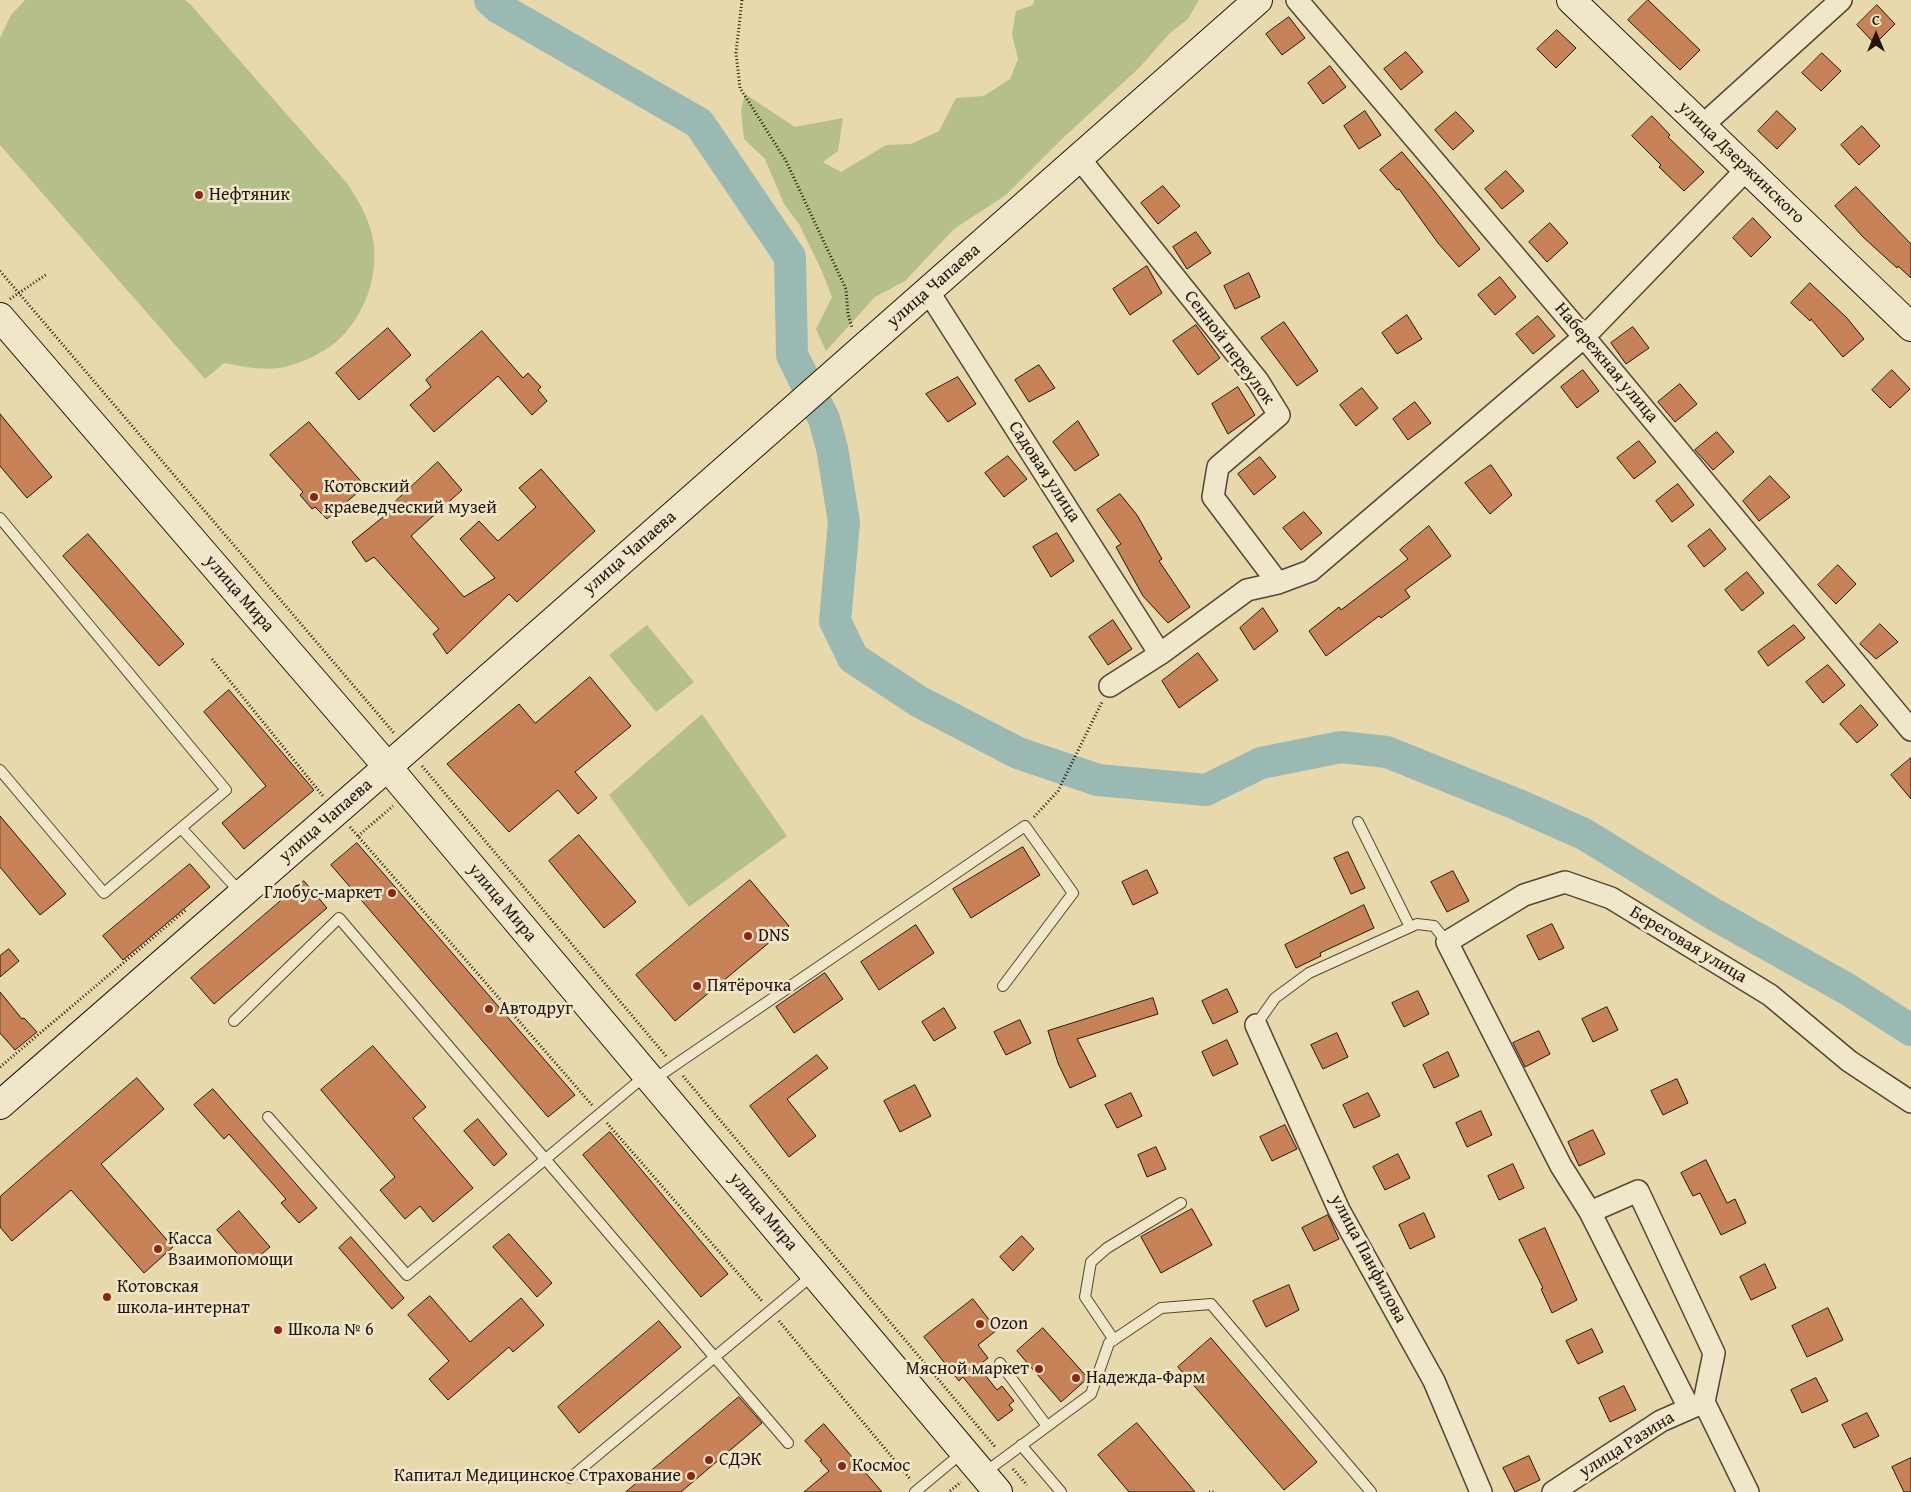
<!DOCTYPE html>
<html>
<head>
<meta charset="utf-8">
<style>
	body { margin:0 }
	#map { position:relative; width:1911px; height:1492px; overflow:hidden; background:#e8d9ac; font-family:"Gentium Book Plus",serif }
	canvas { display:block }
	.north { position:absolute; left:1851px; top:10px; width:50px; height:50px; -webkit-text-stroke:4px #f0e6c9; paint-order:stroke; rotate:0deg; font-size:14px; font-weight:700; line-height:20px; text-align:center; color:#22150c }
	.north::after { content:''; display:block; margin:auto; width:18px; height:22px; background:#22150c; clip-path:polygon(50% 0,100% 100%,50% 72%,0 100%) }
</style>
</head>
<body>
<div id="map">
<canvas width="1911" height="1492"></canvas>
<div class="north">С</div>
</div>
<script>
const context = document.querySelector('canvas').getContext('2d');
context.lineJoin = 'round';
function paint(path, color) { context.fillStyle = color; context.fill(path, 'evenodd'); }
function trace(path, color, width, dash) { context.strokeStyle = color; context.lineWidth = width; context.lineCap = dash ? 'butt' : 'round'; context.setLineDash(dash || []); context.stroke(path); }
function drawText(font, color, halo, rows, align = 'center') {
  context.font = font + ' "Gentium Book Plus",serif'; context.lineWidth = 5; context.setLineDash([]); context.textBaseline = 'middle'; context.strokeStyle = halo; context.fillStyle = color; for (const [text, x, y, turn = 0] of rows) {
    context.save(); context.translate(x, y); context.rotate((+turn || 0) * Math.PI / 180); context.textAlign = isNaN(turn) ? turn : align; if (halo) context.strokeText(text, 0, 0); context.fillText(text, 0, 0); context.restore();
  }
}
paint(new Path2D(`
	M 25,0 L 185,0 L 190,4 L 347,183 C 358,200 367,215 372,234 C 381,272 365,317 336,342 C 322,354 303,362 285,367 C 265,371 244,367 224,363 L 205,379 L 0,145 L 0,38 L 11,15 Z
	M 1034,0 L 1199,0 L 1188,19 L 1170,33 L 1139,68 L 1063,138 L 1006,195 L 954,229 L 905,281 L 875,297 L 826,351 L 816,329 L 832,297 L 821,269 L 799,224 L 784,204 L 765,159 L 744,139 L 741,110 L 745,94 L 795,127 L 843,118 L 838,151 L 823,162 L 841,172 L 886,145 L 911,144 L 939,131 L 956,98 L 984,96 L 1010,79 L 1018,59 L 1012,34 L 1016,11 L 1033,5 Z
	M 647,625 L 694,682 L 656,712 L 609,655 Z
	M 702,714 L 787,836 L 689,907 L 609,795 Z`), '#b5bf8a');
trace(new Path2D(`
	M 490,0 L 499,8 L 699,123 L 790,257 L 792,355 L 824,419 L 832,448 L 844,522 L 835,621 L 853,658 L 918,701 L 1018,753 L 1098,780 L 1206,790 L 1261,763 L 1341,747 L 1387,752 L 1516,804 L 1584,834 L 1715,915 L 1847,989 L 1911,1030`), '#99b9b2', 32);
const building = new Path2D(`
	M 1648,0 L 1700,50 L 1680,70 L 1628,20 Z
	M 1877,5 L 1895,24 L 1875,44 L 1857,25 Z
	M 1289,17 L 1305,38 L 1282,55 L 1266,34 Z
	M 1557,30 L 1576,48 L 1556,68 L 1537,49 Z
	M 1406,52 L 1423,72 L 1401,90 L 1384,69 Z
	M 1822,53 L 1841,71 L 1821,91 L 1802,73 Z
	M 1330,66 L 1346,87 L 1323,104 L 1308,83 Z
	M 1365,111 L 1381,135 L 1359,149 L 1344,126 Z
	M 1777,111 L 1796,129 L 1777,149 L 1758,131 Z
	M 1456,112 L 1474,131 L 1453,150 L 1435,130 Z
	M 1652,116 L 1670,135 L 1668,137 L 1704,172 L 1684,191 L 1659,167 L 1661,165 L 1632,136 Z
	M 1862,126 L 1880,146 L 1859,165 L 1841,145 Z
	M 1402,152 L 1433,189 L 1480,249 L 1459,267 L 1438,243 L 1399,189 L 1397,190 L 1380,170 Z
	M 1506,171 L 1524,191 L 1502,209 L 1485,189 Z
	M 1163,186 L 1180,206 L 1158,224 L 1141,203 Z
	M 1856,187 L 1911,244 L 1911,278 L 1898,266 L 1897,268 L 1863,237 L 1835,206 Z
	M 1753,218 L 1771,237 L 1751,257 L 1733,238 Z
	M 1550,223 L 1568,243 L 1547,262 L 1529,242 Z
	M 1196,232 L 1211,253 L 1187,269 L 1173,247 Z
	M 1147,266 L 1162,293 L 1130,315 L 1113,289 Z
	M 1249,273 L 1260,297 L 1235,309 L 1224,286 Z
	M 1500,277 L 1516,297 L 1495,315 L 1478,295 Z
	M 1810,283 L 1847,318 L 1864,339 L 1843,357 L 1811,319 L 1810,321 L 1791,303 Z
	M 1407,315 L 1422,339 L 1397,354 L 1382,333 Z
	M 1538,316 L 1555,336 L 1533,354 L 1516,334 Z
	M 1284,322 L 1318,371 L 1297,386 L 1261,338 Z
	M 1196,325 L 1220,358 L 1198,375 L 1173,341 Z
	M 1633,327 L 1649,348 L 1626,364 L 1611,343 Z
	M 388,328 L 411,355 L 359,400 L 336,373 Z
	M 482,331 L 523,378 L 528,373 L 541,387 L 538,390 L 547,401 L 532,415 L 498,376 L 434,432 L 410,405 L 431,387 L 426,380 Z
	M 1039,365 L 1055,388 L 1029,402 L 1015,380 Z
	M 1583,370 L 1599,391 L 1577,408 L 1561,387 Z
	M 1892,370 L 1910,389 L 1890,408 L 1872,390 Z
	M 958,377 L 976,404 L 948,422 L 926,394 Z
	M 1680,384 L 1697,404 L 1675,422 L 1658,402 Z
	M 1238,387 L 1255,415 L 1228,434 L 1212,404 Z
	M 1362,388 L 1378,408 L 1356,426 L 1340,405 Z
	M 1415,402 L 1431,423 L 1408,440 L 1393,419 Z
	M 0,414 L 52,477 L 27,498 L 0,466 Z
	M 1078,421 L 1099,455 L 1075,471 L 1053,442 Z
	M 309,422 L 365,486 L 327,519 L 315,507 L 312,509 L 300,495 L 303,492 L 270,455 Z
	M 1717,432 L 1734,452 L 1713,470 L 1695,450 Z
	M 1639,441 L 1656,462 L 1634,479 L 1617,458 Z
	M 1008,456 L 1027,479 L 1004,497 L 985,473 Z
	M 1260,457 L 1276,477 L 1254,495 L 1238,474 Z
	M 438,462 L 462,490 L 411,536 L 464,597 L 495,578 L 460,539 L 479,521 L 498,541 L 536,507 L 519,488 L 541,469 L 595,531 L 517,602 L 509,594 L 447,654 L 433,634 L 439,629 L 374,557 L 366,562 L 352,542 L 398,505 L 396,501 Z
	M 1491,465 L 1512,495 L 1490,514 L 1465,483 Z
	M 1770,476 L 1790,497 L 1759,521 L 1743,501 Z
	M 1678,484 L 1694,505 L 1672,522 L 1656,501 Z
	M 1120,494 L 1137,515 L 1162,559 L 1159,561 L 1190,607 L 1168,623 L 1143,596 L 1116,547 L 1121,544 L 1097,510 Z
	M 1304,512 L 1322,533 L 1301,550 L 1283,528 Z
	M 1429,526 L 1451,556 L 1405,590 L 1410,597 L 1381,618 L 1379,616 L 1326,656 L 1309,631 L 1339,607 L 1341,610 L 1408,559 L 1400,550 Z
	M 1710,529 L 1726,549 L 1704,567 L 1688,546 Z
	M 1057,533 L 1074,561 L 1051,577 L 1033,547 Z
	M 88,534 L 184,644 L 159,666 L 63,556 Z
	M 1838,565 L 1856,584 L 1836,604 L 1818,585 Z
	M 1747,572 L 1764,593 L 1742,611 L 1725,590 Z
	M 1263,608 L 1278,631 L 1254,650 L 1240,628 Z
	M 1113,620 L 1132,649 L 1108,665 L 1089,637 Z
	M 1880,624 L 1898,642 L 1876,659 L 1860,644 Z
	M 1794,625 L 1805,638 L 1768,666 L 1758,652 Z
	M 1198,653 L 1218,680 L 1179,708 L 1162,681 Z
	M 1828,665 L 1845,685 L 1823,703 L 1806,682 Z
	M 590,677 L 631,726 L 575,772 L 597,798 L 578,814 L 558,790 L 509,832 L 447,764 L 519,704 L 535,723 Z
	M 229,690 L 314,790 L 244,849 L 222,823 L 266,786 L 204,712 Z
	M 1861,705 L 1878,725 L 1857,743 L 1840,724 Z
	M 1911,758 L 1911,799 L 1891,775 Z
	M 0,816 L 66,894 L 40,915 L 0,867 Z
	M 579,835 L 636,902 L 604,928 L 549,861 Z
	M 357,843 L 575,1095 L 548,1117 L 331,865 Z
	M 1023,847 L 1040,875 L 971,918 L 953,889 Z
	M 1348,852 L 1365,888 L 1351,894 L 1334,858 Z
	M 190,864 L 210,887 L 123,960 L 103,936 Z
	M 1147,870 L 1158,893 L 1133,905 L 1122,882 Z
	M 1453,871 L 1469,901 L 1447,912 L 1431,882 Z
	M 750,880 L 789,926 L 675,1021 L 636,975 Z
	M 304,881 L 327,908 L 214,1004 L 191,978 Z
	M 1364,905 L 1374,928 L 1320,953 L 1321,956 L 1296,968 L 1285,945 Z
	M 1552,924 L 1564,948 L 1539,960 L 1527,936 Z
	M 916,925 L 934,953 L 879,990 L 861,962 Z
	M 9,949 L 19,961 L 0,977 L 0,956 Z
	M 825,973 L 843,999 L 794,1033 L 776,1007 Z
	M 1227,989 L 1238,1012 L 1213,1024 L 1202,1001 Z
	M 1418,991 L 1429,1014 L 1404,1027 L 1392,1003 Z
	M 0,992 L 22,1019 L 24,1018 L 37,1032 L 15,1050 L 0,1033 Z
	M 1153,998 L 1158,1014 L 1077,1039 L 1096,1076 L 1070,1088 L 1058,1063 L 1048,1031 Z
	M 1607,1007 L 1618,1030 L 1593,1042 L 1582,1019 Z
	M 944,1008 L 956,1028 L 934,1041 L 922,1022 Z
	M 1020,1020 L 1031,1043 L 1006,1055 L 994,1032 Z
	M 1539,1031 L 1550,1054 L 1525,1067 L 1513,1043 Z
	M 1337,1033 L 1348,1057 L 1323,1069 L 1311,1045 Z
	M 1227,1040 L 1238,1064 L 1213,1076 L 1202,1052 Z
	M 373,1046 L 426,1107 L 413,1118 L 473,1188 L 433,1222 L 420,1206 L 405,1219 L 380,1190 L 395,1177 L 321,1090 Z
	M 1448,1052 L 1459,1076 L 1434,1088 L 1423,1065 Z
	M 817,1055 L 828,1068 L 787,1099 L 816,1136 L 789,1157 L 750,1106 Z
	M 137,1078 L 164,1109 L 101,1164 L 173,1247 L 144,1273 L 71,1190 L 12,1241 L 0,1227 L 0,1197 Z
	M 1677,1079 L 1688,1103 L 1663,1115 L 1651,1091 Z
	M 915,1085 L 931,1116 L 900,1132 L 884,1101 Z
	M 213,1089 L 317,1208 L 299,1223 L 281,1203 L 286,1199 L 229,1134 L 224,1139 L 194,1105 Z
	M 1131,1093 L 1142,1116 L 1117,1128 L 1105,1105 Z
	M 1368,1093 L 1380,1116 L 1354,1128 L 1343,1105 Z
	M 1481,1111 L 1492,1135 L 1467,1147 L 1456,1123 Z
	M 478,1119 L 507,1154 L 494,1166 L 464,1131 Z
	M 1285,1125 L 1297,1149 L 1272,1161 L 1260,1137 Z
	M 1593,1130 L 1605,1154 L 1579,1166 L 1568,1142 Z
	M 610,1132 L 728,1274 L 701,1297 L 583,1155 Z
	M 1156,1147 L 1166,1169 L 1147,1177 L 1138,1155 Z
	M 1398,1154 L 1410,1178 L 1385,1190 L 1373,1167 Z
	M 1706,1160 L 1727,1203 L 1735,1199 L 1746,1223 L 1721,1235 L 1700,1193 L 1693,1196 L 1681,1173 Z
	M 1513,1164 L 1524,1188 L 1499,1200 L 1488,1176 Z
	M 1192,1209 L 1212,1245 L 1161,1273 L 1141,1237 Z
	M 239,1211 L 270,1247 L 248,1266 L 217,1230 Z
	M 1424,1213 L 1435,1237 L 1410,1249 L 1399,1225 Z
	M 1328,1215 L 1339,1239 L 1314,1251 L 1302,1228 Z
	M 1545,1228 L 1577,1300 L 1552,1313 L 1541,1289 L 1543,1288 L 1519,1240 Z
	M 509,1234 L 552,1283 L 537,1297 L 493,1247 Z
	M 1022,1236 L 1034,1249 L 1013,1271 L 1000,1257 Z
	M 351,1237 L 404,1298 L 392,1309 L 339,1248 Z
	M 1765,1264 L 1776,1288 L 1751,1300 L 1740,1277 Z
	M 1289,1285 L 1299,1310 L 1266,1327 L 1253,1301 Z
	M 430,1296 L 470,1342 L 521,1298 L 544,1325 L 513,1352 L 509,1347 L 448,1400 L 429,1379 L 449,1361 L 408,1315 Z
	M 973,1299 L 997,1330 L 978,1345 L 988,1358 L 978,1366 L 997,1390 L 1002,1386 L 1014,1401 L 1009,1405 L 1013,1410 L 998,1421 L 963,1377 L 959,1381 L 924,1337 Z
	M 1828,1308 L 1843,1340 L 1807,1357 L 1792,1326 Z
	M 659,1321 L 681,1347 L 579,1433 L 558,1407 Z
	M 1043,1328 L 1088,1378 L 1061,1402 L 1017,1351 Z
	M 1592,1329 L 1603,1352 L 1578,1364 L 1566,1341 Z
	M 1211,1338 L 1317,1462 L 1284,1490 L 1178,1367 Z
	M 1816,1378 L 1828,1401 L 1802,1413 L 1791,1390 Z
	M 1624,1386 L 1636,1410 L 1610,1422 L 1599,1398 Z
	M 739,1397 L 762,1423 L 681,1492 L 626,1492 Z
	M 1867,1413 L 1879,1436 L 1854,1448 L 1842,1425 Z
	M 1137,1423 L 1195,1492 L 1129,1492 L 1098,1455 Z
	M 824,1424 L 882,1492 L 804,1492 L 829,1471 L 820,1461 L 822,1460 L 805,1441 Z
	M 1529,1456 L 1540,1480 L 1515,1492 L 1503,1468 Z
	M 1911,1458 L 1911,1492 L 1904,1492 L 1892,1467 Z`);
paint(building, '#c78357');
trace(building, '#22150c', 1);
const lane = new Path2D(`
	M 0,518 L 226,790 L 104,893 L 0,770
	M 1358,822 L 1410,927
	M 181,828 L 241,893
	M 234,1021 L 339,918 L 788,1443
	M 1256,1025 L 1275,998 L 1309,973 L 1417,924 L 1434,926 L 1447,942
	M 653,1080 L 1025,826 L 1073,893 L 1003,986
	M 268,1117 L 407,1275 L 646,1075
	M 1114,1340 L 1085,1297 L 1091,1262 L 1107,1248 L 1181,1203
	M 1000,1363 L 1047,1426
	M 1021,1445 L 1061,1492
	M 984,1473 L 1091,1394 L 1109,1343 L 1161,1308 L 1211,1304 L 1371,1492
	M 570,1478 L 813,1275
	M 915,1492 L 963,1452`);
const street = new Path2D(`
	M 1297,0 L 1584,337 L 1911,730
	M 1702,126 L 1841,0
	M 1079,158 L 1258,381 L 1279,415 L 1218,467 L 1213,497 L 1278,583
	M 928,291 L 1160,654
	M 1110,686 L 1160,654 L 1247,590 L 1278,583 L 1310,571 L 1584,337 L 1747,169
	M 1256,1025 L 1339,1210 L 1434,1381 L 1481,1492
	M 1590,1212 L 1638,1191 L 1714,1353 L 1704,1402
	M 1704,1402 L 1748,1492
	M 1689,1408 L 1590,1212 L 1561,1166 L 1447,942 L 1524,895 L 1565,882 L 1611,898 L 1770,995 L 1849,1061 L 1911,1102
	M 1553,1492 L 1661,1421 L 1702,1403`);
const secondary = new Path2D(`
	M 1571,0 L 1911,327
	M 0,317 L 374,751 L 998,1492
	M 0,1105 L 408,749 L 1258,0`);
trace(lane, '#544634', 12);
trace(street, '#544634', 24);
trace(secondary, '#22150c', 30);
trace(new Path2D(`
	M 742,0 L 736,53 L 740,88 L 786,161 L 846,289 L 848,314 L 852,328
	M 0,271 L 394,733
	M 10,299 L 47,274
	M 212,659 L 323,796
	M 422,766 L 666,1056
	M 1034,817 L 1058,791 L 1102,702
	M 350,827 L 592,1105
	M 358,836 L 393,806
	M 0,1067 L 187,909
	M 683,1076 L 996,1448
	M 607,1123 L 762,1301
	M 779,1321 L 911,1480
	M 1013,1469 L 1027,1485
	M 950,1491 L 961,1482
	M 1209,1492 L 1216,1492`), '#22150c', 3, [1, 2.5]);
trace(lane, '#f0e6c9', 10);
trace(street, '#f0e6c9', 21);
trace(secondary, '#f0e6c9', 28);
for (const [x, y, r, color] of [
	[199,195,5,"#8f2418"],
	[314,497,5,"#8f2418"],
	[392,893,5,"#8f2418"],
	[748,936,5,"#8f2418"],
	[697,986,5,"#8f2418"],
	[489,1009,5,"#8f2418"],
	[158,1249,5,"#8f2418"],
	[107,1297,5,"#8f2418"],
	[980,1324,5,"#8f2418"],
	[278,1330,5,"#8f2418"],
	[1039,1369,5,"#8f2418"],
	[1076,1378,5,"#8f2418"],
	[709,1460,5,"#8f2418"],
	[842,1466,5,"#8f2418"],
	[691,1476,5,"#8f2418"]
]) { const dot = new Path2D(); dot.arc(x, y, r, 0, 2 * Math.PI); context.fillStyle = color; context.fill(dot); trace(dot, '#f0e6c9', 2); }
drawText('18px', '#22150c', '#f0e6c9', [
	["улица Дзержинского",1741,163,44],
	["улица Чапаева",934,286,-41],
	["Сенной переулок",1229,348,53],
	["Набережная улица",1606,363,50],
	["Садовая улица",1044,472,57],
	["улица Чапаева",630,553,-41],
	["улица Мира",239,594,49],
	["улица Чапаева",326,821,-41],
	["улица Мира",502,903,50],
	["Береговая улица",1688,945,31],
	["улица Мира",763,1212,50],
	["улица Панфилова",1368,1259,62],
	["улица Разина",1627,1445,-32]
]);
drawText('18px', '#22150c', '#f0e6c9', [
	["Нефтяник",209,195],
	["Котовский",324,487],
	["краеведческий музей",324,508],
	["Глобус-маркет",382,893,"right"],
	["DNS",758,936],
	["Пятёрочка",707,986],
	["Автодруг",499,1009],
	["Касса",168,1239],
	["Взаимопомощи",168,1260],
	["Котовская",117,1287],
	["школа-интернат",117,1308],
	["Ozon",990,1324],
	["Школа № 6",288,1330],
	["Мясной маркет",1029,1369,"right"],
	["Надежда-Фарм",1086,1378],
	["СДЭК",719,1460],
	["Космос",852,1466],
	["Капитал Медицинское Страхование",681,1476,"right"]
], 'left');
</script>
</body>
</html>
